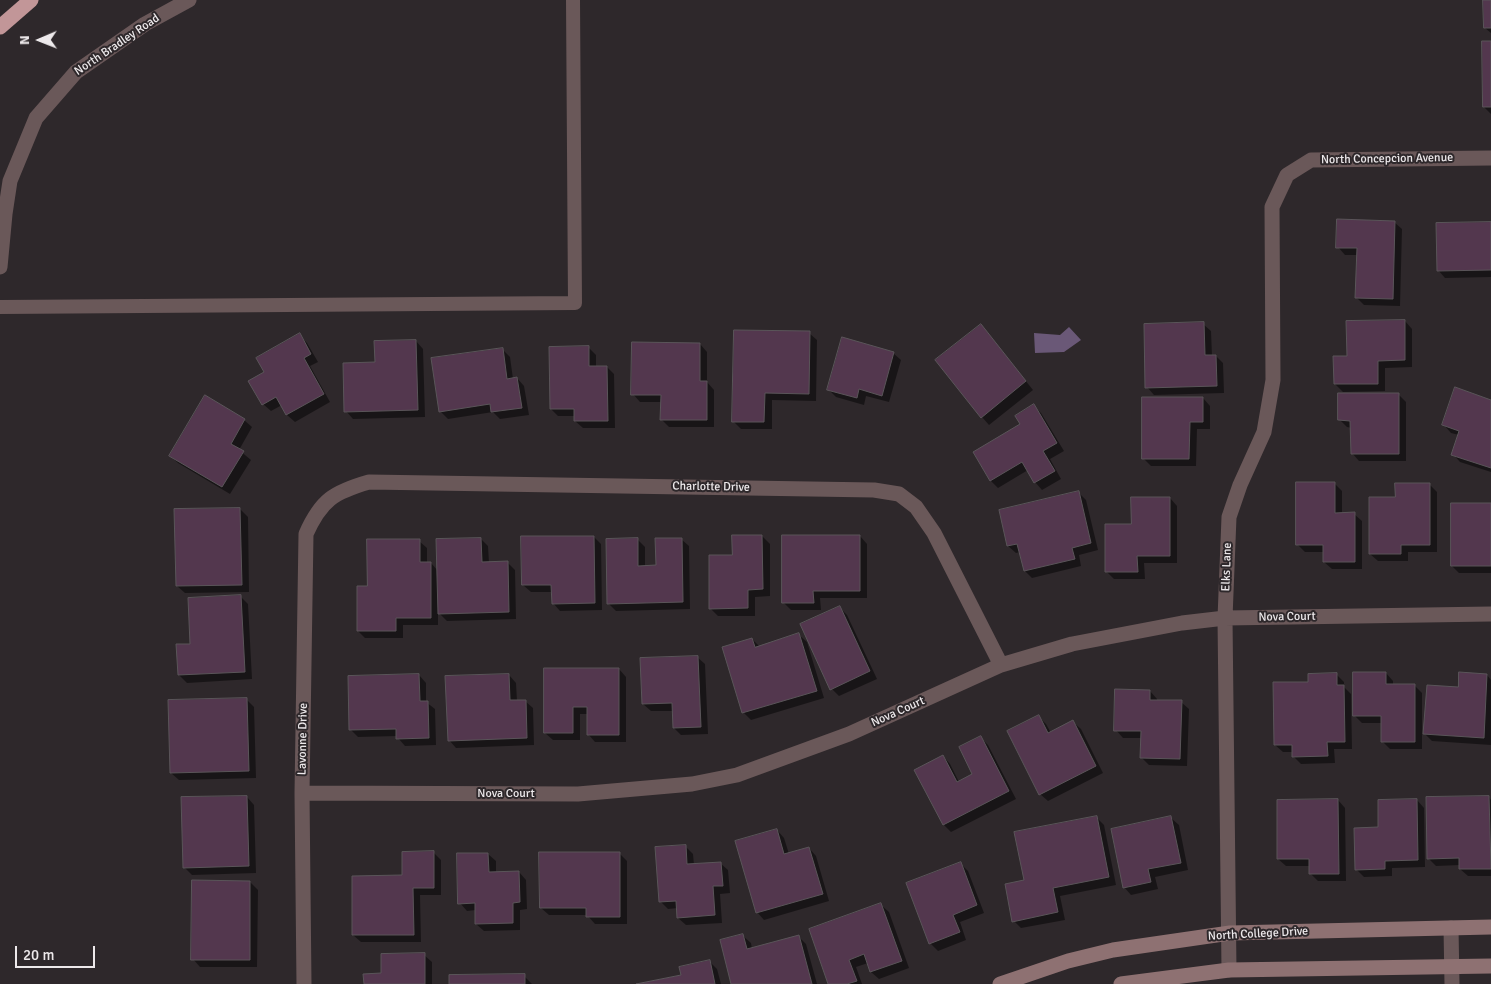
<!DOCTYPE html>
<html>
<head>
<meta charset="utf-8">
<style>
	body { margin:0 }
	#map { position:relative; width:1491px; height:984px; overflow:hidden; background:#2e282b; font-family:Signika,sans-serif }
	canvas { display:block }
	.north { position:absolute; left:15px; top:15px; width:50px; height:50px; -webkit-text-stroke:4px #2e282b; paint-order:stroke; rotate:269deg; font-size:14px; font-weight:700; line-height:20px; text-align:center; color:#ede9eb }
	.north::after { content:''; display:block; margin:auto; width:18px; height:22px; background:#ede9eb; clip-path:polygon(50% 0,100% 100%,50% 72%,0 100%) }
	.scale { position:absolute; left:15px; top:946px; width:80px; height:22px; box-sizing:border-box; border:2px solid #ede9eb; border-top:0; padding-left:6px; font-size:15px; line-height:18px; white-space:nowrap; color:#ede9eb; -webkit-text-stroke:4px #2e282b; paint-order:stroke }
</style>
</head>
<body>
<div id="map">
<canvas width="1491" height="984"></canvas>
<div class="north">N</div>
<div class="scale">20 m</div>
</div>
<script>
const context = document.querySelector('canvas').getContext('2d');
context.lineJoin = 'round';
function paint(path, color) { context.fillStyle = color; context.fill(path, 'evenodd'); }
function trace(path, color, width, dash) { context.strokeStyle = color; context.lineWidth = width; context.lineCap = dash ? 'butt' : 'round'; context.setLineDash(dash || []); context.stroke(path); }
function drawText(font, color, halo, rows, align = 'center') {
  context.font = font + ' Signika,sans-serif'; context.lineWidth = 4; context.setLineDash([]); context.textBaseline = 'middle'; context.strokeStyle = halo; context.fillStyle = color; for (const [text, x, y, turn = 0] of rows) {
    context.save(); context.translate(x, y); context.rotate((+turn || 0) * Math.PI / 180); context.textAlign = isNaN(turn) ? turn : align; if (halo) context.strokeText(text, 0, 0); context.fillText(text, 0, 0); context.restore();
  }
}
paint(new Path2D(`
	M 1069,327 L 1081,340 L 1064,352 L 1035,353 L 1034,333 L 1060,335 Z`), '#6a5877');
paint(new Path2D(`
	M 1470,0 L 1491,0 L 1491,33 L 1485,28 L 1485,0 Z
	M 1491,42 L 1491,114 L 1484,107 Z
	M 1394,222 L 1402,229 L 1400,306 L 1364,305 L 1356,297 L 1358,255 L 1345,255 L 1338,247 Z
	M 1491,223 L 1491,277 L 1445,278 L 1438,270 Z
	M 1405,321 L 1412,329 L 1412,367 L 1385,368 L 1385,391 L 1343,392 L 1335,384 L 1348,357 Z
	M 1203,324 L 1211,331 L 1212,356 L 1216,356 L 1223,363 L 1224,393 L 1154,395 L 1147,387 Z
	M 981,325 L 1033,390 L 989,425 L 982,417 Z
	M 809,333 L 817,340 L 816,401 L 772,400 L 772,429 L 741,429 L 733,421 Z
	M 299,335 L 307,343 L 318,362 L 310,366 L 330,402 L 295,422 L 287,415 L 282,405 L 271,411 L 263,404 L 265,372 Z
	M 416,341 L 423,349 L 425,417 L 353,419 L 346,411 L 376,363 Z
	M 700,344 L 707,352 L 707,382 L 714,390 L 714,427 L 669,427 L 661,419 L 662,402 L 640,402 L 633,394 Z
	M 588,347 L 596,355 L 596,367 L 607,367 L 614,374 L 615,428 L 583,428 L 575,421 L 575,416 L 558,416 L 551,409 Z
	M 502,349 L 510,357 L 513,379 L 517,378 L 524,386 L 529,415 L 500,419 L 493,412 L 448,419 L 440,411 Z
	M 893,353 L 901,360 L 889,402 L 866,396 L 864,405 L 836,397 L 828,389 Z
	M 1398,394 L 1406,402 L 1406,461 L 1359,461 L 1352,453 L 1352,428 L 1347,427 L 1340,420 Z
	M 1203,398 L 1210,406 L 1210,429 L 1197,429 L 1196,466 L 1151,466 L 1143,458 Z
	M 1491,401 L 1491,472 L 1460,462 L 1453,454 L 1459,435 L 1451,433 L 1444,425 Z
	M 1034,406 L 1041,413 L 1064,451 L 1050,459 L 1061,479 L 1042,490 L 1035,482 L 1028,470 L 998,488 L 991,481 L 974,452 L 1021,424 Z
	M 244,420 L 252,427 L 239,450 L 251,460 L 230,494 L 178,463 L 170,456 Z
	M 1334,483 L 1342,491 L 1342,514 L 1354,514 L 1362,521 L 1362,569 L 1332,569 L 1324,562 L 1324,552 L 1305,552 L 1298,545 Z
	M 1429,484 L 1437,492 L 1437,552 L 1408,552 L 1408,561 L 1378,561 L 1370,554 L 1396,498 Z
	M 1078,492 L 1086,500 L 1098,550 L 1079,555 L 1081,566 L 1032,578 L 1025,571 L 1020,552 L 1016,553 L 1008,546 Z
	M 1170,498 L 1177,506 L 1177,563 L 1144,563 L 1145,579 L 1114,579 L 1107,572 L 1132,526 Z
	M 1491,504 L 1491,573 L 1459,573 L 1452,566 Z
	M 240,509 L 248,517 L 249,592 L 185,593 L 177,586 Z
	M 762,536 L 770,544 L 770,596 L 755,597 L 755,616 L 718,616 L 711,609 L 733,557 Z
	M 860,536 L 867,544 L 867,598 L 820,598 L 821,610 L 791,610 L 783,602 Z
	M 594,537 L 601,544 L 602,610 L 560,611 L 553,603 L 553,592 L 531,592 L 523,585 Z
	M 481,539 L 488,546 L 489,563 L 508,563 L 515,570 L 516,619 L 447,621 L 438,612 L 438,625 L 403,625 L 403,638 L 365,638 L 358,631 L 368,587 L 419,541 L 427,548 L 427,563 L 431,563 L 438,571 Z
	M 637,539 L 645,547 L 645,567 L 657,567 L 681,539 L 689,546 L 690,609 L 616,611 L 608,603 Z
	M 241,597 L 248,604 L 252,679 L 187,683 L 179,675 L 191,645 Z
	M 839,607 L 847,615 L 877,679 L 839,696 L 832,689 Z
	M 799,635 L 807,642 L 824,698 L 751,720 L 743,712 L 752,639 L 760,647 Z
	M 697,657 L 705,664 L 708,734 L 681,735 L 674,728 L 673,711 L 651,711 L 643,704 Z
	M 545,669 L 619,669 L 626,677 L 626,742 L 595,742 L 588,734 L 588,714 L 580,714 L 580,740 L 553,740 L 545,733 Z
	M 1386,673 L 1393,681 L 1393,685 L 1414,685 L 1422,693 L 1422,749 L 1390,749 L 1382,741 L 1382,723 L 1362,723 L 1355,716 Z
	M 419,675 L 426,683 L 426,702 L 435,709 L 436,745 L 405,746 L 398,738 L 398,736 L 358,737 L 350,729 Z
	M 509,675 L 516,683 L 517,701 L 525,701 L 533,708 L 534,745 L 456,748 L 449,740 Z
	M 1337,675 L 1344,682 L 1344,687 L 1351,694 L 1352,749 L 1334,749 L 1335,763 L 1301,764 L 1293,756 L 1293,752 L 1283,752 L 1275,745 L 1309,683 Z
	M 1487,675 L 1491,680 L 1491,745 L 1432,741 L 1425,734 L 1460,688 Z
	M 1150,691 L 1157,699 L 1157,701 L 1181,702 L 1189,709 L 1187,766 L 1149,765 L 1142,758 L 1142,738 L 1123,738 L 1116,730 Z
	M 246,699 L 254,707 L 256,778 L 179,780 L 171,773 Z
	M 1039,717 L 1046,724 L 1051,733 L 1073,722 L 1081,729 L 1103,773 L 1048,801 L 1040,794 Z
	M 981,738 L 988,745 L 1016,799 L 951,832 L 944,825 L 916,770 L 943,756 L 950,764 L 959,782 L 974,774 Z
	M 247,797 L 254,805 L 256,873 L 192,875 L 184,867 Z
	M 1489,797 L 1491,800 L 1491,876 L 1468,876 L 1460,869 L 1460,865 L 1436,866 L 1428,858 Z
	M 1338,800 L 1345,808 L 1346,881 L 1318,881 L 1311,874 L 1310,866 L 1286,866 L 1278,859 Z
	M 1417,800 L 1424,808 L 1425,867 L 1392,868 L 1392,876 L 1364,877 L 1356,869 L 1380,828 Z
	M 1096,817 L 1104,825 L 1116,885 L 1060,896 L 1065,920 L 1021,928 L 1014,921 L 1026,881 Z
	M 1171,818 L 1179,825 L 1188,870 L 1155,877 L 1158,889 L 1131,895 L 1124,887 Z
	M 777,830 L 784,838 L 789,854 L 809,848 L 816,856 L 829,901 L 764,920 L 757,912 Z
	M 685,846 L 693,854 L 694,865 L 720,863 L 728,870 L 730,893 L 720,894 L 722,923 L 686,925 L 678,918 L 678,908 L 668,909 L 660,901 Z
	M 434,853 L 441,860 L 441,895 L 420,895 L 421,942 L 361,942 L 353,935 L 404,877 Z
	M 619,853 L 627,861 L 627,924 L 595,924 L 587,915 L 549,915 L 541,908 Z
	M 488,854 L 496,861 L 496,873 L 519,872 L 526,880 L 527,909 L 520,910 L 520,930 L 484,931 L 476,924 L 476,910 L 467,911 L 460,903 Z
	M 961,864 L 968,871 L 984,913 L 960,922 L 966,940 L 938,951 L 930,943 Z
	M 250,882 L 258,890 L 257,967 L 200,967 L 193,959 Z
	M 881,905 L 889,912 L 909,968 L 879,979 L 871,972 L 868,963 L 856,967 L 862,984 L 830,984 Z
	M 743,936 L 751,943 L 752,949 L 799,937 L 806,944 L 817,984 L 732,984 Z
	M 424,955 L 432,962 L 432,984 L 365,984 Z
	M 710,962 L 717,969 L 721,984 L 642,984 L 682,976 Z
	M 524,976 L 532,984 L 450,984 Z`), '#0007');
const building = new Path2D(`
	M 1483,0 L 1491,0 L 1491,28 L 1484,28 Z
	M 1482,41 L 1491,41 L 1491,107 L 1483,107 Z
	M 1337,219 L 1395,221 L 1393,299 L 1355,298 L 1357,248 L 1336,248 Z
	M 1491,222 L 1491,270 L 1437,271 L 1436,223 Z
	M 1405,320 L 1405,360 L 1378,361 L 1378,384 L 1334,384 L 1333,356 L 1347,356 L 1346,321 Z
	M 1204,322 L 1205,355 L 1216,355 L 1217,386 L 1145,388 L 1144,324 Z
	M 981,324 L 1026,381 L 981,418 L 935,360 Z
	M 734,330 L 810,331 L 809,394 L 765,393 L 764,422 L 732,422 Z
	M 300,333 L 311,354 L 304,358 L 324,394 L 286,415 L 276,397 L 262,405 L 248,381 L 264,372 L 256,358 Z
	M 842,337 L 894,352 L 882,396 L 859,389 L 857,398 L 827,390 Z
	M 416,340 L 418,410 L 344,412 L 343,363 L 375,362 L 374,341 Z
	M 632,342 L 700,343 L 700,381 L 707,381 L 707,420 L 660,420 L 661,395 L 631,395 Z
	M 589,346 L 589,366 L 607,366 L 608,421 L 574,421 L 574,409 L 550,409 L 549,347 Z
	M 503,348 L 507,379 L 517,377 L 522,408 L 491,412 L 490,404 L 439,412 L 431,358 Z
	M 1455,387 L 1491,400 L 1491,468 L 1451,455 L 1459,431 L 1442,425 Z
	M 1338,393 L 1399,393 L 1399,454 L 1351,454 L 1350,421 L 1338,420 Z
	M 205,395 L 245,419 L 231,444 L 244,451 L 222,487 L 169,456 Z
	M 1142,397 L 1203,397 L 1203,422 L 1190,422 L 1189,459 L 1142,459 Z
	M 1034,404 L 1057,443 L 1043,451 L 1055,471 L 1034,483 L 1022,462 L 990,481 L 973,452 L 1020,424 L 1015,416 Z
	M 1296,482 L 1335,482 L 1335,513 L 1355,512 L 1355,562 L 1323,562 L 1323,545 L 1296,545 Z
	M 1395,483 L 1430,483 L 1430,545 L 1401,545 L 1401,554 L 1369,554 L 1369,497 L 1395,497 Z
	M 1079,491 L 1091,543 L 1072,548 L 1075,559 L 1024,571 L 1017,544 L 1007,546 L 999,510 Z
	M 1131,497 L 1170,497 L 1170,556 L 1137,556 L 1138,572 L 1105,572 L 1105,524 L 1131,524 Z
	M 1451,503 L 1491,503 L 1491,566 L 1451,566 Z
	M 240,508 L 242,585 L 176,586 L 174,509 Z
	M 732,535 L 762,535 L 763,589 L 748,590 L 748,608 L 709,609 L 709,555 L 732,555 Z
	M 782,535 L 860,535 L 860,591 L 813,591 L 814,603 L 782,603 Z
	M 521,536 L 594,536 L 595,603 L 552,604 L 551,585 L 522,585 Z
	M 481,538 L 482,562 L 508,561 L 509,612 L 438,614 L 436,539 Z
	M 638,538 L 638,566 L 656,565 L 655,538 L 682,538 L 683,602 L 607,604 L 606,539 Z
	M 367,539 L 420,539 L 420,562 L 431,562 L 431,618 L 396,618 L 396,631 L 357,631 L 357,586 L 367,586 Z
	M 241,595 L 245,672 L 178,675 L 176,644 L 190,644 L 188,598 Z
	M 840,606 L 870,671 L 830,690 L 800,624 Z
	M 799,633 L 817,691 L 742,713 L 722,647 L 752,638 L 755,647 Z
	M 698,656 L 701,727 L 673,728 L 672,703 L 642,704 L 640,658 Z
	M 544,668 L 619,668 L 619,735 L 587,735 L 587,707 L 573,707 L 573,733 L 544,733 Z
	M 1353,672 L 1386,672 L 1386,684 L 1415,684 L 1415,742 L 1381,742 L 1381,716 L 1353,716 Z
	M 1459,672 L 1487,674 L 1484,738 L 1423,734 L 1427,685 L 1458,687 Z
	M 1337,673 L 1337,685 L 1344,685 L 1345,742 L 1327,742 L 1328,756 L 1292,757 L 1292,745 L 1274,745 L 1273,682 L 1308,682 L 1308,674 Z
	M 419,674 L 420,701 L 428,701 L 429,738 L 396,739 L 396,729 L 349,730 L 348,676 Z
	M 509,674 L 510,700 L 526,700 L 527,738 L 448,741 L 445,676 Z
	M 1115,689 L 1150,690 L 1150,700 L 1182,700 L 1180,759 L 1140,758 L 1141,731 L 1114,731 Z
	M 247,698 L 249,771 L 170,773 L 168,700 Z
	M 1039,715 L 1048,733 L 1073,720 L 1096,766 L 1039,795 L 1007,731 Z
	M 981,736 L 1009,791 L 943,825 L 914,770 L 943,755 L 957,782 L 972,774 L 959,747 Z
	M 247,796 L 249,866 L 183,868 L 181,797 Z
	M 1489,796 L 1491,869 L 1459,869 L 1459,858 L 1427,859 L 1426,797 Z
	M 1338,799 L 1339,874 L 1309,874 L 1309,859 L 1277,859 L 1277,800 Z
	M 1417,799 L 1418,860 L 1385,861 L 1385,869 L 1355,870 L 1354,828 L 1378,827 L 1378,800 Z
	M 1097,816 L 1109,877 L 1053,888 L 1058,912 L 1012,922 L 1005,884 L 1024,880 L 1014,832 Z
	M 1171,816 L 1181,863 L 1148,869 L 1151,882 L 1123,888 L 1111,829 Z
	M 777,829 L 784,854 L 809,847 L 823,894 L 756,913 L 735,841 Z
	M 686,845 L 687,864 L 721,862 L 723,886 L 713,886 L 715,915 L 677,918 L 676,901 L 659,902 L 655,847 Z
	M 434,851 L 434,888 L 413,888 L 414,935 L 352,935 L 352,876 L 402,875 L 402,852 Z
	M 539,852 L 620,852 L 620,917 L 586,917 L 586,908 L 540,908 Z
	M 457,853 L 488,853 L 489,872 L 519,871 L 520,902 L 513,903 L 513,923 L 475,924 L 475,903 L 458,904 Z
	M 961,862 L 977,905 L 953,915 L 960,932 L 929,944 L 906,883 Z
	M 192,880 L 250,881 L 250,960 L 191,960 Z
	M 881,903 L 902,961 L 870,972 L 864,954 L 849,960 L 857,981 L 847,984 L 828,984 L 809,929 Z
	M 743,934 L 747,949 L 799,935 L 812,984 L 731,984 L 720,940 Z
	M 425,953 L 425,984 L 364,984 L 363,974 L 381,973 L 381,954 Z
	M 710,960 L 715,984 L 636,984 L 681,975 L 679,967 Z
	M 525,974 L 525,984 L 449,984 L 449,975 Z`);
paint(building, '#53374e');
trace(building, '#5a5559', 1);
trace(new Path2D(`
	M 0,307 L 575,303 L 573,0`), '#6a5859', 14);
trace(new Path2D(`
	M 0,267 L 5,214 L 10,181 L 36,118 L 76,72 L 145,24 L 189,0
	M 302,793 L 578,794 L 692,784 L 737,775 L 849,734 L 1001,665 L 1072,644 L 1182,623 L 1225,618 L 1491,614
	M 1451,928 L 1452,984
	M 1229,970 L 1225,618 L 1229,517 L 1240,485 L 1264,432 L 1273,380 L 1272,207 L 1287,175 L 1311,160 L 1491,158
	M 304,984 L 302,793 L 306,534 C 321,500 334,492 369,482 L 874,490 L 899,494 L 916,507 L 934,533 L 1001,665`), '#6a5859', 15);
trace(new Path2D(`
	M 1000,984 L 1068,961 L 1113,950 L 1230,933 L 1491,927
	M 1121,984 L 1229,970 L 1491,966`), '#8e7172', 15);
trace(new Path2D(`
	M 0,27 L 31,0`), '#c29698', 15);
drawText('12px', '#ede9eb', '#2e282b', [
	["North Bradley Road",117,45,-34],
	["North Concepcion Avenue",1387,159,-1],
	["Charlotte Drive",711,487,1],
	["Elks Lane",1227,567,-88],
	["Nova Court",1287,617,-1],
	["Nova Court",898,712,-24],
	["Lavonne Drive",303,739,-89],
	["Nova Court",506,794],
	["North College Drive",1258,934,-3]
]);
</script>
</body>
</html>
